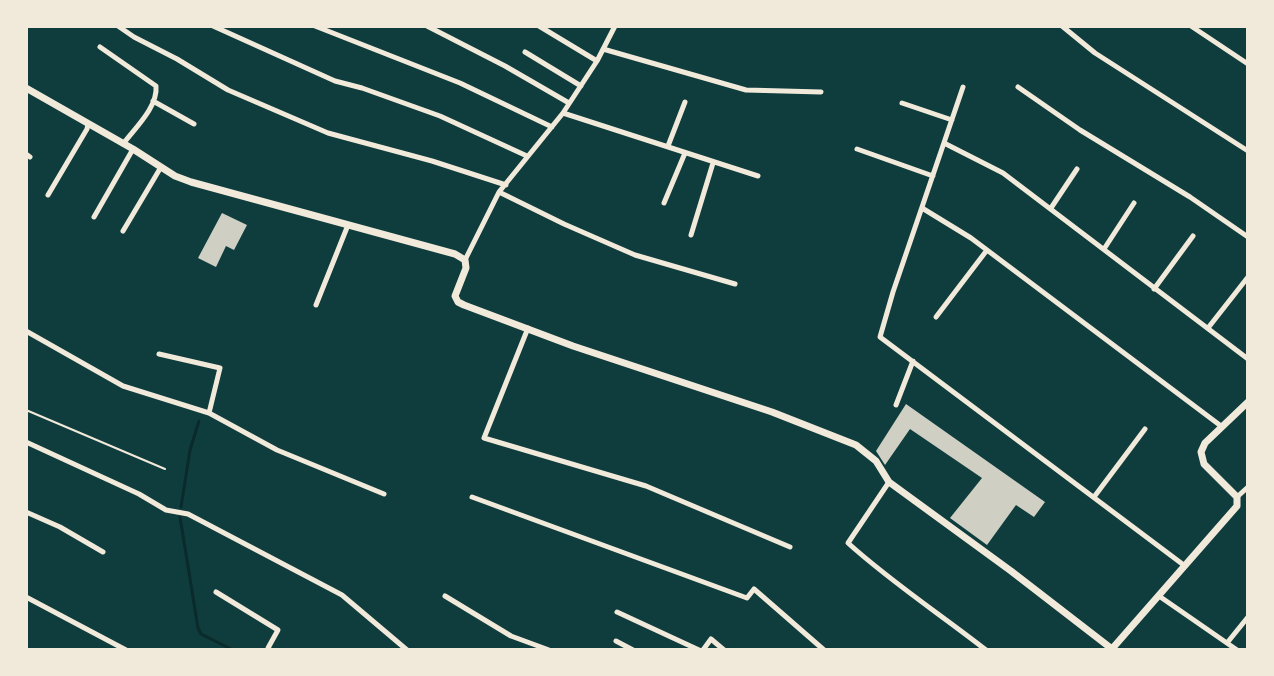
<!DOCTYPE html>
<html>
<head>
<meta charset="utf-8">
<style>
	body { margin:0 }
	#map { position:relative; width:1274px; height:676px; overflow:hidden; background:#0f3d3e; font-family:"Source Serif 4",serif }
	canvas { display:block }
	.frame { position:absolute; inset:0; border:28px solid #f1e9da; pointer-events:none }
</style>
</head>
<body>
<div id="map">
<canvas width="1274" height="676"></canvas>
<div class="frame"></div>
</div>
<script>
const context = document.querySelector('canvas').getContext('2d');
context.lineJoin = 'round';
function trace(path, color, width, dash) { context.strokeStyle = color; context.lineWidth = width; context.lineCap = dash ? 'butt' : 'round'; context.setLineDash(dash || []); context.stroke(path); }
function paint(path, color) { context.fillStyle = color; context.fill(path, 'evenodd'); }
trace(new Path2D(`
	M 181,507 L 190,450 L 199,421
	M 180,517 L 198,628 L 201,634 L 233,650`), '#0a2a2b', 3);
paint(new Path2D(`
	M 222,213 L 247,225 L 234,250 L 226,246 L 216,267 L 198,258 Z
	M 906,404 L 1045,502 L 1034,517 L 1016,505 L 987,545 L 950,518 L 982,478 L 910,429 L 885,465 L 876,451 Z`), '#cfcfc3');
trace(new Path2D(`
	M 26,410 L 165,469`), '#f1e9da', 2);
trace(new Path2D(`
	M 118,26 L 134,37 L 177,59 L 228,90 L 328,133 L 432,161 L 506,185
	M 213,26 L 335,81 L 362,88 L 440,116 L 527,156
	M 315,26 L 460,83 L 552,127
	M 427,26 L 505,66 L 569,103
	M 539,26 L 597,61
	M 1062,26 L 1095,53 L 1248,151
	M 1191,26 L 1248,64
	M 100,47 L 156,86 C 158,107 135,128 123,144
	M 603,49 L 746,90 L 821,92
	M 525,52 L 581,86
	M 963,87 L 893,292 L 880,337 L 1185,566
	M 1018,87 L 1080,130 L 1190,197 L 1248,237
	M 153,101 L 194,124
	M 902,103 L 952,120
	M 563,113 L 758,176
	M 944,143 L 1003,173 L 1248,359
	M 668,146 L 685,102
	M 857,149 L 933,176
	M 26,154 L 30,157
	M 499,192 L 564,224 L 635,255 L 735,284
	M 48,195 L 87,129 L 88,124
	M 664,203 L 685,153
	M 922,208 L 971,238 L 1221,426
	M 1051,208 L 1077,169
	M 94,217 L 133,149
	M 123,231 L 161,167
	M 691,235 L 713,163
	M 1104,249 L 1134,203
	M 465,260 L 499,192 L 563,113 L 597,61 L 615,26
	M 1154,289 L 1193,236
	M 316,305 L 348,225
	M 936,317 L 987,250
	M 528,328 L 484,438 L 646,486 L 790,547
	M 1208,328 L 1248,277
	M 26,331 L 123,386 L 209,413 L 277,450 L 384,494
	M 159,354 L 220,368 L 209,413
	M 896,405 L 913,361
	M 26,442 L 139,494 L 166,510 L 188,514 L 342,595 L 407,650
	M 889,482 L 848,543 C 891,582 940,614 986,650
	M 472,497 L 747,598 L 754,589 L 824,650
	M 1094,497 L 1145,429
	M 1237,497 L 1248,487
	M 26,512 L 60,527 L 103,552
	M 216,592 L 278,630 L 268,648 L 270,650
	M 445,596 L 511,636 L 549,650
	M 1159,596 L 1237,650
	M 26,597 L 126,650
	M 617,612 L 699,650
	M 616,641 L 633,650
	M 1227,643 L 1248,617
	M 703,650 L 711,639 L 724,650`), '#f1e9da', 5);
trace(new Path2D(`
	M 26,88 L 133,149 L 175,176 L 191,182 L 455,254 L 465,260 L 466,268 L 455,296 L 458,302 L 464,305 L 573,346 L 772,412 L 856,445 L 876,461 L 889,482 L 1011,571 L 1112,649
	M 1111,650 L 1237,506 L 1237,497 L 1204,464 L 1201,452 L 1205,443 L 1248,402`), '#f1e9da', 7);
</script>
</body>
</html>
